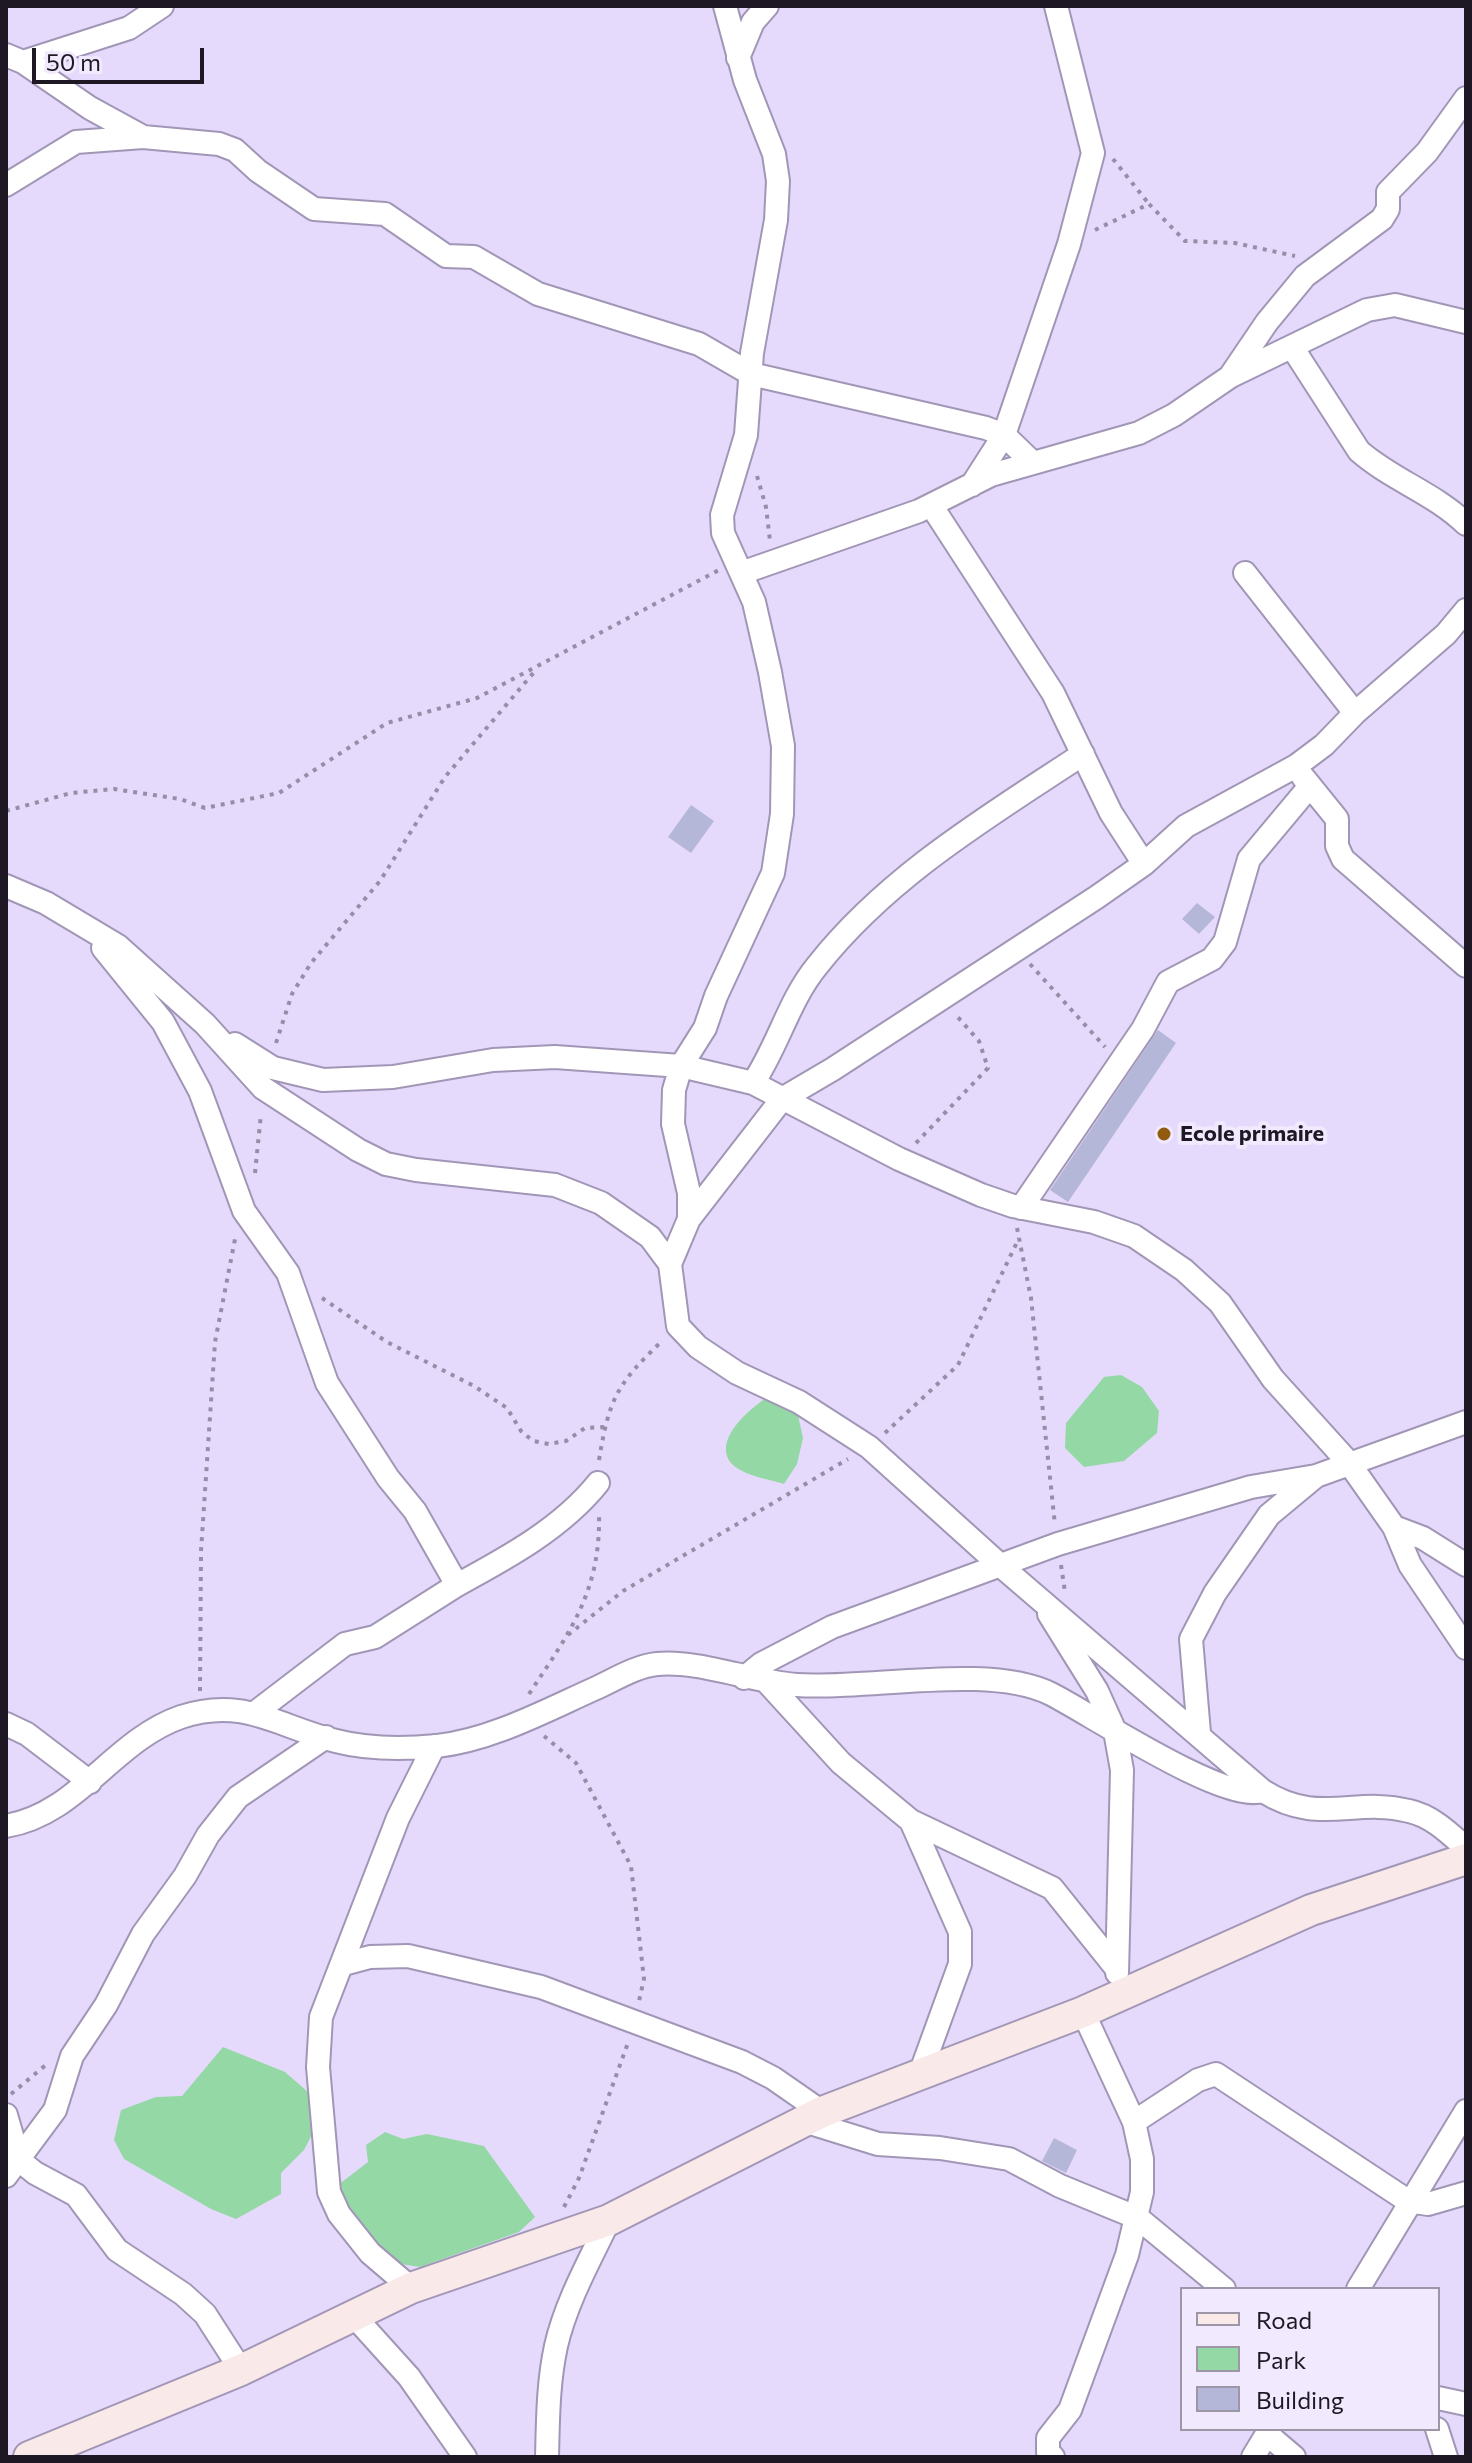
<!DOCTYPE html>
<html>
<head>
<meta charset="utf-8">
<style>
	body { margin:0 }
	#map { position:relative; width:1472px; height:2463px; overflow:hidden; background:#e6dafc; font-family:Commissioner,sans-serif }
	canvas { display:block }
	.frame { position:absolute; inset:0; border:8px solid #1d1824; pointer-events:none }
	.legend { position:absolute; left:1180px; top:2287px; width:260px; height:144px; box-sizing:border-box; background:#f1eafe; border:2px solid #9c96a7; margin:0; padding:10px 14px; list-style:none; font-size:24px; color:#1d1824 }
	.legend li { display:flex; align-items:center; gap:16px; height:40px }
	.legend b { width:40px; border:2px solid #9c96a7 }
	.scale { position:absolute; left:32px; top:48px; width:172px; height:36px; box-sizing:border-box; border:4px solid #1d1824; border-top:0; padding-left:10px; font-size:24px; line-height:28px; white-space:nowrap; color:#1d1824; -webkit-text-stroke:6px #f1eafe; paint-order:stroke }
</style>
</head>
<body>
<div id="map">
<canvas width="1472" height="2463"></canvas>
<div class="frame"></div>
<ul class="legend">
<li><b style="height:10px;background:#fae9e9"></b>Road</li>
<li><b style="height:22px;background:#93d8a5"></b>Park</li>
<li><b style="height:22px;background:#b5b7d9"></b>Building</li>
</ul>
<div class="scale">50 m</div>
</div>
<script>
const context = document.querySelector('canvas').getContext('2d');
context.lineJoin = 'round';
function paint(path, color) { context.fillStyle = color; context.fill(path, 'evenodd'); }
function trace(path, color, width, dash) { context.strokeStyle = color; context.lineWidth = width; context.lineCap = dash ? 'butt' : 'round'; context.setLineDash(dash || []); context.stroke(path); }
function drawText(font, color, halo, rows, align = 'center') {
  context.font = font + ' Commissioner,sans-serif'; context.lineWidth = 8; context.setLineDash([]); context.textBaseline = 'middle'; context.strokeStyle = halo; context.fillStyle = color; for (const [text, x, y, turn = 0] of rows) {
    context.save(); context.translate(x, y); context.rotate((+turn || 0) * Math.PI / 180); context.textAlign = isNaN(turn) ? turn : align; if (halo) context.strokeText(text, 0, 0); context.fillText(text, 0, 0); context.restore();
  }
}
paint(new Path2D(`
	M 1121,1375 L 1142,1387 L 1159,1411 L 1157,1433 L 1124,1461 L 1084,1467 L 1065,1448 L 1066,1423 L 1104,1377 Z
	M 774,1393 L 796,1406 L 803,1438 L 797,1464 L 784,1484 C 769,1479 744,1476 732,1464 C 710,1439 755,1404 774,1393 Z
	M 223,2047 L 285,2072 L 308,2092 L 318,2123 L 304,2150 L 281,2173 L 281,2194 L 236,2219 L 211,2209 L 124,2159 L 114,2140 L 121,2110 L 156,2097 L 182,2096 Z
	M 385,2132 L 403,2139 L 427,2134 L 484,2146 L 535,2217 L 519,2232 L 420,2267 L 401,2264 L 367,2242 L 329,2192 L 368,2162 L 366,2145 Z`), '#93d8a5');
paint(new Path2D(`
	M 691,805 L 714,821 L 691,853 L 668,837 Z
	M 1197,903 L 1215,917 L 1199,934 L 1182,919 Z
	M 1158,1030 L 1176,1043 L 1068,1202 L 1050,1190 Z
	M 1054,2138 L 1077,2150 L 1066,2173 L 1042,2161 Z`), '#b5b7d9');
const street = new Path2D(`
	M 6,55 L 23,62 L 90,108 L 143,137 L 219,144 L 235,150 L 258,171 L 314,209 L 385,214 L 446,256 L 474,257 L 538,294 L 699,344 L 751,374 L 986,428 L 1004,435 L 1032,462
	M 738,58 L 753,22 L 767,6
	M 23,62 L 129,28 L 162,6
	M 6,185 L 76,142 L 143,137
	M 1292,347 L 1359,451 C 1392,480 1434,493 1466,524
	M 1231,375 L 1267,322 L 1305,276 L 1382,219 L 1388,209 L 1388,192 L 1427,152 L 1466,98
	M 972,485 L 1004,435 L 1069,244 L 1093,153 L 1056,6
	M 931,505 L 1053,693 L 1111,813 L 1144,864
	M 744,572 L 919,511 L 991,475 L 1139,433 L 1174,415 L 1231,376 L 1367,310 L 1395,305 L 1466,322
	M 1245,573 L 1355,713
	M 1303,777 L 1337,819 L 1337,846 L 1343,859 L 1466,966
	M 6,886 L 46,903 L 118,946 L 205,1024 L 263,1088 L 358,1150 L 386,1164 L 416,1170 L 555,1185 L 601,1203 L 650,1237 L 670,1264 L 678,1326 L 698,1347 L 737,1373 L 799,1402 L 869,1447 L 1001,1566 L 1263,1791 C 1318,1826 1354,1797 1409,1811 C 1432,1816 1449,1833 1466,1848
	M 103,948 L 163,1022 L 200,1091 L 244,1211 L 288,1273 L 327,1383 L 388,1478 L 415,1511 L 457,1585 C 507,1558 562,1528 598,1483
	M 235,1044 L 273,1068 L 323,1080 L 393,1077 L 493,1060 L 555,1057 L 681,1066 L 753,1083 L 899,1159 L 981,1195 L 1013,1206 L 1094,1222 L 1134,1236 L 1184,1270 L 1220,1303 L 1273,1379 L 1349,1463 L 1394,1527 L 1423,1538 L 1466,1565
	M 753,1083 C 778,1046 789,1000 817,966 C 888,876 989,816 1083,754
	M 1021,1208 L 1143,1029 L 1168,982 L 1212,959 L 1225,942 L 1249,859 L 1310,786
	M 689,1219 L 782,1099 L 833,1069 L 1097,897 L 1144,864 L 1186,826 L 1296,766 L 1324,745 L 1355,713 L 1446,634 L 1466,610
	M 670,1264 L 689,1219 L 689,1193 L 673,1124 L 674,1090 L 681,1066 L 705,1028 L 716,996 L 773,873 L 782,814 L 783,746 L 770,672 L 754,602 L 723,533 L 722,515 L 746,435 L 752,353 L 776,220 L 778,181 L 774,154 L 745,80 L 725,6
	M 1394,1527 L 1410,1565 L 1466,1648
	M 1049,1614 L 1097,1691 L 1115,1731 L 1122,1770 L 1117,1973
	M 744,1678 L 761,1664 L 832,1627 L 1058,1544 L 1251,1487 L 1316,1476
	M 766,1681 L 841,1763 L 911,1821 L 1052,1888 L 1117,1969
	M 256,1712 L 345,1644 L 375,1637 L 457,1585
	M 6,1724 L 27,1734 L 90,1782
	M 1199,1733 L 1191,1639 L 1215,1593 L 1269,1515 L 1316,1476 L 1466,1422
	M 911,1821 L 960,1932 L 960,1964 L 920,2074
	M 6,1826 C 78,1814 114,1740 181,1717 C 244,1696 278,1727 336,1741 C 367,1749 405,1749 437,1746 C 491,1740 545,1711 594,1689 C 614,1680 636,1666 657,1664 C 699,1660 753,1682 797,1685 C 868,1690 989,1663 1051,1694 C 1089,1713 1225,1804 1262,1791
	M 344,1964 L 370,1957 L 408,1956 L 541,1987 L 742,2062 L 773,2078 L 822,2112
	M 6,2115 L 19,2160 L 35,2173 L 76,2195 L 117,2250 L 183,2294 L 205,2314 L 241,2370
	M 804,2121 L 878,2144 L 940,2148 L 1009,2159 L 1060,2186 L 1138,2218 L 1224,2289
	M 1134,2122 L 1198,2080 L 1216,2074 L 1408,2201 L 1428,2204 L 1466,2193
	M 6,2176 L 55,2110 L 72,2056 L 106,2005 L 143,1934 L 185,1876 L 208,1835 L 238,1797 L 326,1737
	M 411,2288 L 370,2253 L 339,2214 L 329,2192 L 318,2067 L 321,2017 L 398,1818 L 434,1746
	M 1358,2289 L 1466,2111
	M 353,2315 L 409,2377 L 465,2457
	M 1438,2398 L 1466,2404
	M 1437,2429 L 1446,2457
	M 1267,2434 L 1294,2457
	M 547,2457 C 548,2419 548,2383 556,2346 C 566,2302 590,2260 609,2220
	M 1053,2457 L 1048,2452 L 1048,2438 L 1070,2410 L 1127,2255 L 1142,2192 L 1142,2159 L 1134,2122 L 1083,2012
	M 1253,2457 L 1270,2429`);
const secondary = new Path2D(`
	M 29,2457 L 241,2370 L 411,2288 L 609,2220 L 822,2112 L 1083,2012 L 1311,1910 L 1466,1859`);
trace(street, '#a296b6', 26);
trace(secondary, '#a296b6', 34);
trace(new Path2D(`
	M 1113,159 L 1149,204
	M 1095,230 L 1149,204 L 1185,241 L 1235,243 L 1295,256
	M 757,476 L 766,507 L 770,541
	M 6,811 L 71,793 L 114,789 L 180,799 L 205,808 L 279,793 L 387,723 L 477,698 L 719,570
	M 1030,964 L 1105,1047
	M 276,1043 L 292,994 L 311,963 L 380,881 L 445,777 L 535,671
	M 916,1143 L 988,1068 L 979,1041 L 956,1015
	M 255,1173 L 261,1114
	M 1017,1228 L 1031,1298 L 1055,1525
	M 322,1298 L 387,1342 L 474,1386 L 507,1408 L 521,1431 L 533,1441 L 549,1444 L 566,1441 L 585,1428 L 604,1427
	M 885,1433 L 958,1365 L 1019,1238
	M 599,1460 C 609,1399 617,1384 661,1342
	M 1061,1565 L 1065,1592
	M 568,1635 L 623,1591 L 848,1459
	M 200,1691 L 201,1551 L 215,1342 L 235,1239
	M 529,1694 C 570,1632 601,1591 599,1513
	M 544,1736 L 576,1763 L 631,1866 L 644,1979 L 639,2001
	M 11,2094 L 47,2064
	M 564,2207 L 579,2178 L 629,2040`), '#968da6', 4, [4, 6]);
trace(street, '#fff', 22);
trace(secondary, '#fae9e9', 30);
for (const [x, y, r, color] of [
	[1164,1134,8,"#905b0e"]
]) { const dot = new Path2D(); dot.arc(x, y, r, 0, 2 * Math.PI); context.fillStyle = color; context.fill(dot); trace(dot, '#f1eafe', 3); }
drawText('bold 22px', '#1d1824', '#f1eafe', [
	["Ecole primaire",1180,1134]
], 'left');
</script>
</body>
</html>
